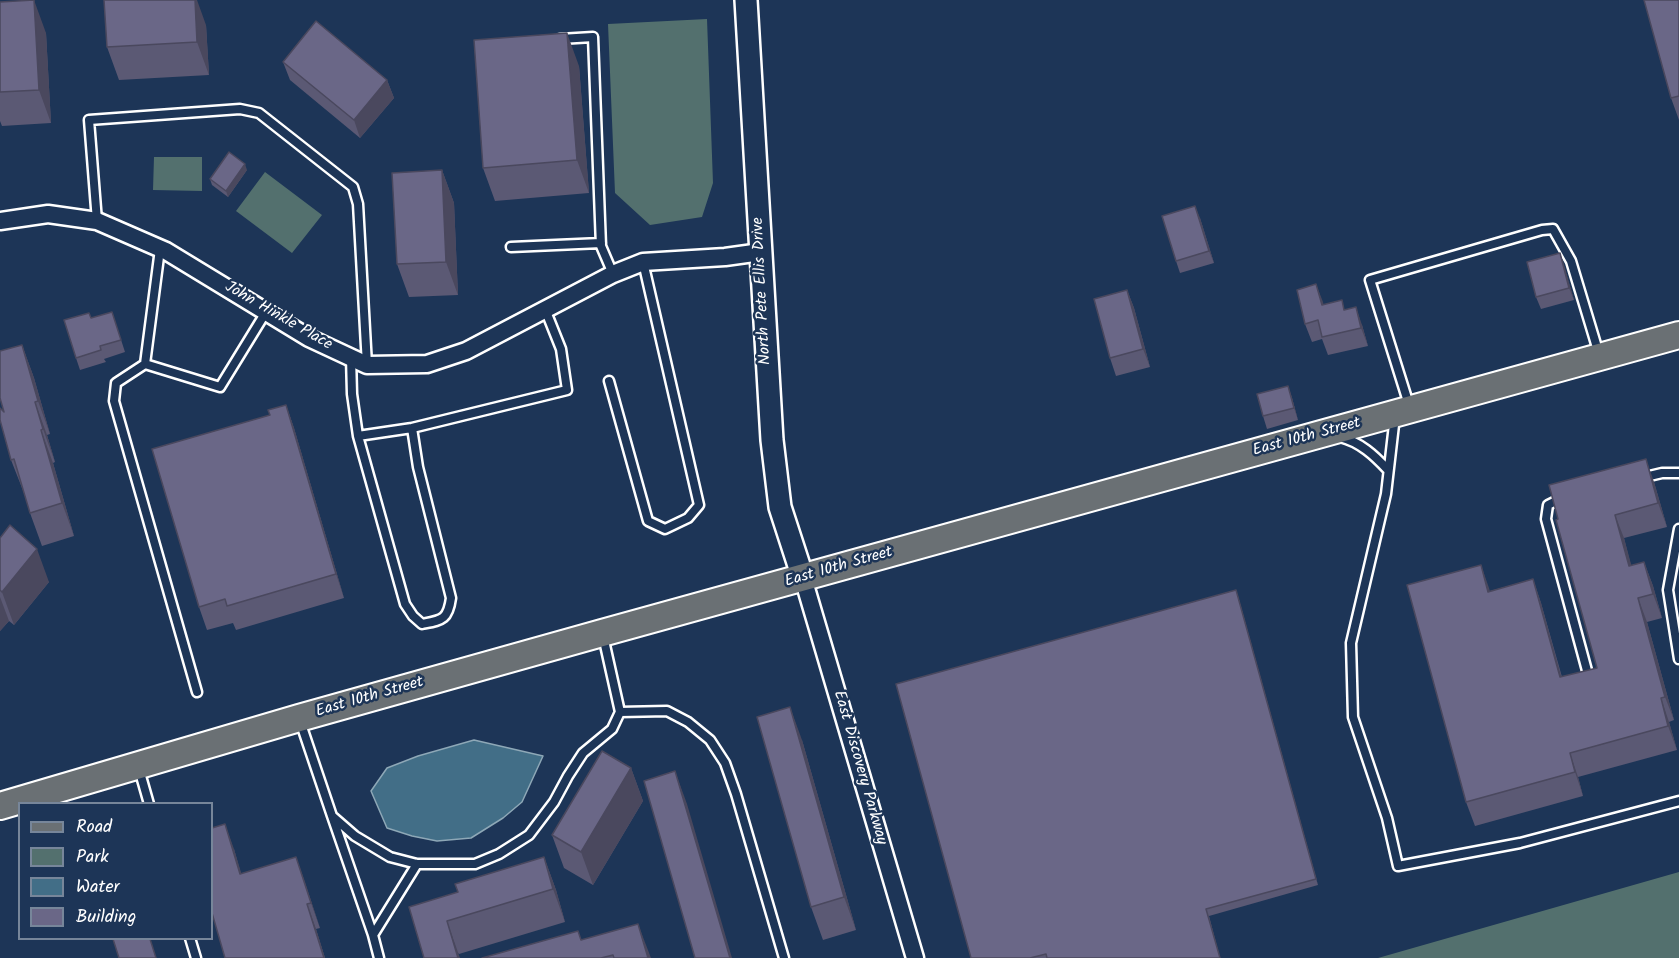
<!DOCTYPE html>
<html>
<head>
<meta charset="utf-8">
<style>
	body { margin:0 }
	#map { position:relative; width:1679px; height:958px; overflow:hidden; background:#1d3557; font-family:Kalam,sans-serif }
	canvas { display:block }
	.legend { position:absolute; left:18px; top:802px; width:195px; height:138px; box-sizing:border-box; background:#1d3557; border:2px solid #77869a; margin:0; padding:8px 10px; list-style:none; font-size:18px; color:#fff }
	.legend li { display:flex; align-items:center; gap:12px; height:30px }
	.legend b { width:30px; border:2px solid #77869a }
</style>
</head>
<body>
<div id="map">
<canvas width="1679" height="958"></canvas>
<ul class="legend">
<li><b style="height:8px;background:#6a7074"></b>Road</li>
<li><b style="height:16px;background:#53706e"></b>Park</li>
<li><b style="height:16px;background:#426e87"></b>Water</li>
<li><b style="height:16px;background:#6a6787"></b>Building</li>
</ul>
</div>
<script>
const context = document.querySelector('canvas').getContext('2d');
context.lineJoin = 'round';
function paint(path, color) { context.fillStyle = color; context.fill(path, 'evenodd'); }
function trace(path, color, width, dash) { context.strokeStyle = color; context.lineWidth = width; context.lineCap = dash ? 'butt' : 'round'; context.setLineDash(dash || []); context.stroke(path); }
function drawText(font, color, halo, rows, align = 'center') {
  context.font = font + ' Kalam,sans-serif'; context.lineWidth = 5; context.setLineDash([]); context.textBaseline = 'middle'; context.strokeStyle = halo; context.fillStyle = color; for (const [text, x, y, turn = 0] of rows) {
    context.save(); context.translate(x, y); context.rotate((+turn || 0) * Math.PI / 180); context.textAlign = isNaN(turn) ? turn : align; if (halo) context.strokeText(text, 0, 0); context.fillText(text, 0, 0); context.restore();
  }
}
paint(new Path2D(`
	M 707,19 L 713,183 L 702,217 L 650,225 L 615,193 L 608,24 Z
	M 154,157 L 202,157 L 202,191 L 153,190 Z
	M 265,172 L 322,215 L 292,253 L 236,211 Z
	M 1679,872 L 1679,958 L 1378,958 Z`), '#53706e');
const water = new Path2D(`
	M 474,740 L 543,756 L 522,802 L 503,818 L 471,838 L 437,841 L 412,836 L 387,828 L 371,791 L 387,768 L 418,756 Z`);
paint(water, '#426e87');
trace(water, '#8ea8b7', 1.5);
const service = new Path2D(`
	M 560,39 L 593,37 L 601,246 L 613,274
	M 97,221 L 89,120 L 240,109 L 259,113 L 353,187 L 358,204 L 367,365
	M 511,247 L 601,243
	M 160,249 L 145,364 L 220,387 L 266,312
	M 351,357 L 352,394 L 358,436 L 405,604 L 413,616 L 422,624 C 442,620 448,620 451,598 L 418,467 L 412,428
	M 145,364 L 116,383 L 114,401 L 197,692
	M 609,381 L 648,521 L 665,529 L 688,518 L 699,505 L 643,262
	M 1410,408 L 1370,280 L 1542,230 L 1553,229 L 1571,261 L 1599,354
	M 1395,416 L 1386,494 L 1351,643 L 1353,717 L 1387,818 L 1398,866 L 1520,843 L 1679,801
	M 358,436 L 412,428 L 567,390 L 561,349 L 545,309
	M 1340,437 C 1360,442 1374,455 1388,470
	M 1641,478 L 1662,473 L 1679,473
	M 1562,498 L 1548,505 L 1546,519 L 1589,678
	M 1679,529 L 1668,590 L 1679,659
	M 620,712 L 667,711 L 688,722 L 710,740 L 725,763 L 736,794 L 784,958
	M 300,721 L 332,816 L 355,836 L 390,857 L 417,864 L 475,864 L 499,854 L 529,835 L 554,802 L 568,776 L 583,753 L 612,729 L 620,712 L 603,636
	M 139,769 L 149,804
	M 332,816 L 373,935
	M 190,938 L 196,958
	M 379,958 L 373,935 L 417,864`);
const minor = new Path2D(`
	M 0,221 L 48,214 L 97,221 L 166,251 L 309,338 L 367,365 L 427,364 L 466,351 L 613,274 L 643,262 L 725,257 L 761,252
	M 803,578 L 915,958`);
const tertiary = new Path2D(`
	M 746,0 L 772,440 L 780,507 L 803,578`);
const primary = new Path2D(`
	M 0,806 L 299,718 L 602,633 L 1679,335`);
trace(service, '#fff', 13);
trace(minor, '#fff', 21);
trace(tertiary, '#fff', 26);
trace(primary, '#fff', 30);
trace(service, '#1d3557', 8);
trace(minor, '#1d3557', 16);
trace(tertiary, '#1d3557', 21);
trace(primary, '#6a7074', 26);
paint(new Path2D(`
	M 1679,0 L 1679,120 L 1671,98 Z
	M 0,2 L 46,33 L 51,123 L 2,126 L 0,121 Z
	M 206,25 L 209,75 L 119,80 L 107,47 Z
	M 283,62 L 387,80 L 394,98 L 360,138 L 290,80 Z
	M 579,66 L 589,193 L 495,201 L 483,168 Z
	M 247,170 L 228,197 L 212,185 L 210,179 Z
	M 442,170 L 454,203 L 458,295 L 409,297 L 397,264 Z
	M 1200,218 L 1214,263 L 1180,273 L 1176,261 Z
	M 1560,253 L 1574,300 L 1541,309 L 1536,297 Z
	M 1127,290 L 1134,308 L 1150,367 L 1116,376 L 1110,358 Z
	M 1323,305 L 1345,310 L 1362,325 L 1368,346 L 1328,355 L 1322,339 L 1312,342 L 1305,324 Z
	M 112,312 L 125,352 L 104,359 L 106,362 L 80,370 L 76,358 L 91,318 Z
	M 22,345 L 34,378 L 50,434 L 47,435 L 55,462 L 53,463 L 74,536 L 42,546 L 30,513 L 24,493 L 11,460 L 4,412 Z
	M 1288,386 L 1292,398 L 1298,420 L 1267,429 L 1263,416 Z
	M 286,405 L 294,428 L 344,598 L 236,630 L 233,623 L 207,630 L 199,607 L 270,415 Z
	M 1654,482 L 1667,527 L 1624,538 L 1631,566 L 1644,562 L 1653,586 L 1662,618 L 1647,622 L 1674,720 L 1669,722 L 1677,750 L 1578,777 L 1583,796 L 1475,826 L 1466,802 L 1490,591 L 1533,579 L 1541,603 L 1562,677 L 1597,668 L 1558,519 Z
	M 0,538 L 49,582 L 14,625 L 9,621 L 0,631 Z
	M 1238,596 L 1318,885 L 1209,916 L 1220,958 L 971,958 Z
	M 802,740 L 856,930 L 823,940 L 811,907 Z
	M 631,768 L 643,801 L 593,885 L 564,868 L 552,835 Z
	M 234,849 L 241,874 L 296,857 L 320,928 L 316,929 L 325,958 L 225,958 Z
	M 544,857 L 556,890 L 565,922 L 459,954 L 409,907 L 458,892 Z
	M 581,940 L 651,958 L 482,958 Z`), '#5b5974');
paint(new Path2D(`
	M 34,0 L 46,33 L 51,123 L 39,90 Z
	M 195,0 L 197,0 L 206,25 L 209,75 L 197,42 Z
	M 567,33 L 579,66 L 589,193 L 577,160 Z
	M 387,80 L 394,98 L 360,138 L 354,120 Z
	M 245,164 L 247,170 L 228,197 L 226,191 Z
	M 442,170 L 454,203 L 458,295 L 446,262 Z
	M 1195,206 L 1200,218 L 1214,263 L 1209,251 Z
	M 1560,253 L 1564,265 L 1574,300 L 1569,288 Z
	M 1316,284 L 1323,302 L 1328,323 L 1322,305 Z
	M 1127,290 L 1134,308 L 1150,367 L 1143,349 Z
	M 1356,307 L 1362,325 L 1368,346 L 1361,328 Z
	M 22,345 L 34,378 L 50,434 L 38,401 Z
	M 1288,386 L 1292,398 L 1298,420 L 1294,408 Z
	M 35,402 L 47,435 L 55,462 L 43,429 Z
	M 286,405 L 294,428 L 344,598 L 336,574 Z
	M 41,430 L 53,463 L 74,536 L 62,503 Z
	M 1646,459 L 1654,482 L 1667,527 L 1658,503 Z
	M 1615,515 L 1624,538 L 1638,590 L 1629,566 Z
	M 37,549 L 49,582 L 14,625 L 2,592 Z
	M 1644,562 L 1653,586 L 1662,618 L 1653,594 Z
	M 1481,565 L 1489,588 L 1497,615 L 1488,592 Z
	M 1533,579 L 1541,603 L 1568,701 L 1560,677 Z
	M 1236,590 L 1238,596 L 1318,885 L 1316,879 Z
	M 0,597 L 9,621 L 0,631 Z
	M 1638,598 L 1647,622 L 1674,720 L 1665,697 Z
	M 1661,698 L 1669,722 L 1677,750 L 1668,726 Z
	M 790,707 L 802,740 L 856,930 L 844,897 Z
	M 1570,753 L 1578,777 L 1583,796 L 1575,772 Z
	M 631,768 L 643,801 L 593,885 L 581,852 Z
	M 675,771 L 687,804 L 732,958 L 730,958 Z
	M 225,824 L 234,849 L 249,899 L 240,874 Z
	M 296,857 L 305,882 L 320,928 L 311,903 Z
	M 544,857 L 556,890 L 565,922 L 553,889 Z
	M 307,904 L 316,929 L 325,958 L 324,958 Z
	M 447,921 L 460,958 L 458,958 Z
	M 638,924 L 651,958 L 648,958 Z`), '#4a485e');
const building = new Path2D(`
	M 34,0 L 39,90 L 0,92 L 0,2 Z
	M 104,0 L 195,0 L 197,42 L 107,47 Z
	M 1644,0 L 1679,0 L 1679,96 L 1671,98 Z
	M 316,21 L 387,80 L 354,120 L 283,62 Z
	M 567,33 L 577,160 L 483,168 L 474,40 Z
	M 229,152 L 245,164 L 226,191 L 210,179 Z
	M 442,170 L 446,262 L 397,264 L 392,173 Z
	M 1195,206 L 1209,251 L 1176,261 L 1162,216 Z
	M 1560,253 L 1569,288 L 1536,297 L 1527,262 Z
	M 1316,284 L 1322,305 L 1342,300 L 1344,310 L 1356,307 L 1361,328 L 1322,337 L 1318,320 L 1305,324 L 1297,290 Z
	M 1127,290 L 1143,349 L 1110,358 L 1094,299 Z
	M 112,312 L 121,340 L 100,346 L 101,350 L 76,358 L 64,320 L 89,313 L 91,318 Z
	M 22,345 L 38,401 L 35,402 L 43,429 L 41,430 L 62,503 L 30,513 L 14,459 L 11,460 L 0,420 L 0,408 L 4,412 L 0,398 L 0,351 Z
	M 1288,386 L 1294,408 L 1263,416 L 1257,394 Z
	M 286,405 L 336,574 L 227,606 L 225,599 L 199,607 L 152,449 L 270,415 L 268,410 Z
	M 1646,459 L 1658,503 L 1615,515 L 1629,566 L 1644,562 L 1653,594 L 1638,598 L 1665,697 L 1661,698 L 1668,726 L 1570,753 L 1575,772 L 1466,802 L 1407,585 L 1481,565 L 1488,592 L 1533,579 L 1560,677 L 1597,668 L 1556,520 L 1558,519 L 1549,485 Z
	M 10,525 L 37,549 L 2,592 L 0,590 L 0,538 Z
	M 1236,590 L 1316,879 L 1206,909 L 1220,958 L 1047,958 L 1046,954 L 1030,958 L 971,958 L 896,684 Z
	M 790,707 L 844,897 L 811,907 L 757,717 Z
	M 602,751 L 631,768 L 581,852 L 552,835 Z
	M 675,771 L 730,958 L 695,958 L 644,781 Z
	M 225,824 L 240,874 L 296,857 L 311,903 L 307,904 L 324,958 L 225,958 L 212,913 L 212,828 Z
	M 544,857 L 553,889 L 447,921 L 458,958 L 424,958 L 409,907 L 458,892 L 455,884 Z
	M 638,924 L 648,958 L 614,958 L 613,955 L 601,958 L 482,958 L 578,931 L 581,940 Z
	M 113,939 L 150,939 L 156,958 L 119,958 Z`);
paint(building, '#6a6787');
trace(building, '#4a485e', 1.5);
drawText('16px', '#fff', '#1d3557', [
	["North Pete Ellis Drive",763,291,-93],
	["John Hinkle Place",278,317,30],
	["East 10th Street",1307,438,-15],
	["East 10th Street",839,568,-16],
	["East 10th Street",370,698,-16],
	["East Discovery Parkway",859,768,74]
]);
</script>
</body>
</html>
